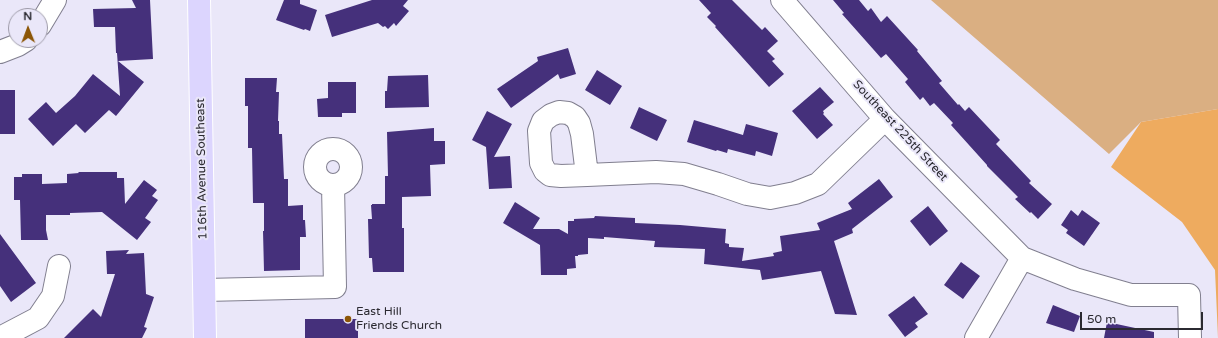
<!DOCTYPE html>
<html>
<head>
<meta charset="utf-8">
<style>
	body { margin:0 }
	#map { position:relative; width:1218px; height:338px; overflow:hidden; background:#eae7f9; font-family:"Varela Round",sans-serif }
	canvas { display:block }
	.north { position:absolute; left:8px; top:8px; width:40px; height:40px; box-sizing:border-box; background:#eae7f9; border:1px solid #9e9ba9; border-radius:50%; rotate:359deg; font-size:11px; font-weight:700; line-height:16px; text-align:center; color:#2b2a31 }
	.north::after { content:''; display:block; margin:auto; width:14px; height:18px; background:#8c5607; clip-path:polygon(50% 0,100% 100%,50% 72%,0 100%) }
	.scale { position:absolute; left:1080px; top:312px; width:123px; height:18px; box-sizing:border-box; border:2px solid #2b2a31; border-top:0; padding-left:5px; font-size:12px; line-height:14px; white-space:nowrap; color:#2b2a31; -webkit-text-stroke:3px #eae7f9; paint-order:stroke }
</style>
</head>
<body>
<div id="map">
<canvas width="1218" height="338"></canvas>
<div class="north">N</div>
<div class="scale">50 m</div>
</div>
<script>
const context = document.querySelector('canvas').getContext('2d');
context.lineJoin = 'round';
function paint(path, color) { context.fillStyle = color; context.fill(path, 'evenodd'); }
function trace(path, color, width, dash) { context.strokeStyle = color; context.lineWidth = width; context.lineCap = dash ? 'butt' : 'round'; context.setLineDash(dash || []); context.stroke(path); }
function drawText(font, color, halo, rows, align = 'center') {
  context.font = font + ' "Varela Round",sans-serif'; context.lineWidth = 4; context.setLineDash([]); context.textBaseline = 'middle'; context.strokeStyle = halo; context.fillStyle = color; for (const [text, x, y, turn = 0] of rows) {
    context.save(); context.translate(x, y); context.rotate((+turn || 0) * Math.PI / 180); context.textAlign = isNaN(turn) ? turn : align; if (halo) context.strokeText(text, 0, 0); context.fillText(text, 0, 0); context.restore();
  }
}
paint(new Path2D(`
	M 931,0 L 1218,0 L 1218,109 L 1141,122 L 1109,154 Z`), '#daaf82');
paint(new Path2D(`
	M 1218,109 L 1218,338 L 1215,270 L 1182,222 L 1111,167 L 1141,122 Z`), '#eeab5f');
paint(new Path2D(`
	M 132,0 L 150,0 L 153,59 L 118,61 L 144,82 L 116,116 L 109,110 L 85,133 L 76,124 L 53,146 L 28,119 L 46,102 L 56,113 L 75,96 L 93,74 L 120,96 L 117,53 L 116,53 L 115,27 L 94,27 L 93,9 L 136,8 Z
	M 284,0 L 300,0 L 300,4 L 317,10 L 310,31 L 305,29 L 304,30 L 276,20 Z
	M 372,0 L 408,0 L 403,6 L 409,11 L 396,26 L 394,23 L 388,29 L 385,26 L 383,27 L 378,23 L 332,37 L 325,15 Z
	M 699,0 L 732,0 L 762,30 L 765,27 L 778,41 L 767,51 L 775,59 L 772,61 L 784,74 L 769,87 L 715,27 L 716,26 L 707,17 L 711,13 L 710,12 Z
	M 833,0 L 859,0 L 868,11 L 871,8 L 881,22 L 887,16 L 918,50 L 917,51 L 942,81 L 939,83 L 958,105 L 959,104 L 965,111 L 969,107 L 1000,140 L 996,144 L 1031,181 L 1029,183 L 1052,204 L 1038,219 L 1031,212 L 1030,213 L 1015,199 L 1018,197 L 987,166 L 987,165 L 951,125 L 953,123 L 934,103 L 930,106 L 923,97 L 920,100 L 905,82 L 908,79 L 886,54 L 881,58 L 842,14 L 844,13 Z
	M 568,48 L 576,74 L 560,79 L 558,74 L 511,108 L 497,89 L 538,61 L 537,57 Z
	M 597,70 L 622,86 L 610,105 L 585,90 Z
	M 428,75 L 429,107 L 385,108 L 385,91 L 387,91 L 388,76 Z
	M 245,78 L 277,78 L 276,92 L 279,92 L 278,121 L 279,121 L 279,134 L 282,134 L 284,179 L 288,179 L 288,206 L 303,205 L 303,220 L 305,220 L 306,237 L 300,237 L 300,270 L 264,271 L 263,231 L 264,231 L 264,203 L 253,203 L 252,148 L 248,148 L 248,106 L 245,106 Z
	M 328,82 L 356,82 L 356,113 L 342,113 L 342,117 L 318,117 L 317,99 L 328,98 Z
	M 820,87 L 834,102 L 823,111 L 824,113 L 823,114 L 833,125 L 817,139 L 792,111 Z
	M 0,90 L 15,90 L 15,134 L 0,134 Z
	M 639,107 L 667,120 L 657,141 L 630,128 Z
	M 487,111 L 512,124 L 494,157 L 510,156 L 512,188 L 489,189 L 486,147 L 472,140 Z
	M 694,120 L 743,135 L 746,124 L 778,133 L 772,156 L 756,151 L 755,156 L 728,149 L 727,153 L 717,150 L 716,151 L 687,142 Z
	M 434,128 L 434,141 L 445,141 L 445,164 L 430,165 L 431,196 L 402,197 L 402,228 L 404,228 L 404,272 L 373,272 L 372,258 L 369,258 L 368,219 L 372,219 L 371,205 L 372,205 L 372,204 L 385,204 L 385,176 L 388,176 L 387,132 Z
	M 78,172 L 117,172 L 117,178 L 124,178 L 125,204 L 144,180 L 157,190 L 152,196 L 158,200 L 145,218 L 151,222 L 137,240 L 102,212 L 70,213 L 70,215 L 46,215 L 46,230 L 48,240 L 21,240 L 20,200 L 14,200 L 14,177 L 22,177 L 22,174 L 42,174 L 42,184 L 67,183 L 67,174 L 79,173 Z
	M 879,179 L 893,197 L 852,229 L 853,233 L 834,241 L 857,315 L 835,314 L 821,271 L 762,280 L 760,270 L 704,264 L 705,249 L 654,247 L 655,241 L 604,237 L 604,239 L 588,238 L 588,254 L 578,255 L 578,256 L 575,256 L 576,268 L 567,269 L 567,275 L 541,275 L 540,245 L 503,223 L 515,202 L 540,218 L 533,229 L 559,229 L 568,234 L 568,221 L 574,221 L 574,219 L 594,218 L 595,216 L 635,218 L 635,223 L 680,225 L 726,229 L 725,243 L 729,244 L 729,247 L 744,248 L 742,261 L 774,256 L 773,253 L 782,251 L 780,236 L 820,230 L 817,223 L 852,209 L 848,203 Z
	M 928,206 L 948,231 L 930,246 L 910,221 Z
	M 1071,210 L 1078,216 L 1082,210 L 1100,223 L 1084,246 L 1066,233 L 1068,230 L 1061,225 Z
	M 0,234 L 36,283 L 11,302 L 0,286 Z
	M 129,250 L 126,254 L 144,253 L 146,294 L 154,297 L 144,327 L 147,328 L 142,338 L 64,338 L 93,309 L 101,317 L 115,274 L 107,274 L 106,251 Z
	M 961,262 L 980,276 L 963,299 L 944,285 Z
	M 914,296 L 928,314 L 915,323 L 918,327 L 905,337 L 888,315 Z
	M 1053,305 L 1080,316 L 1074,332 L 1046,323 Z
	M 305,319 L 358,319 L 358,338 L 305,338 Z
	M 1107,322 L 1154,332 L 1154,338 L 1104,338 Z`), '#45307b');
const minor = new Path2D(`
	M 782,0 L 885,119 L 1022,258 L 1075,279 L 1131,295 L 1189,295 L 1190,338
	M 40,25 L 55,0
	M 0,52 L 18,45 L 26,40
	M315 167a18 18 0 1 1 36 0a18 18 0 1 1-36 0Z
	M 587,175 L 582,134 L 579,123 L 575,117 L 568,113 L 559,112 L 551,115 L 543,121 L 539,131 L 541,163 L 545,171 L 550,175 L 561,176 L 587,175 L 656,172 L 684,174 L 718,184 L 747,194 L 770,198 L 795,193 L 818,184 L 885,119
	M 205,290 L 335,287 L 333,185
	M 0,338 L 38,318 L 53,296 L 59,266
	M 976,338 L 1022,258`);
const major = new Path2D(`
	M 199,0 L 205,338`);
trace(minor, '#817f8f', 24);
trace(major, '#fff', 24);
trace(minor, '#fff', 22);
trace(major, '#dcd5fe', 22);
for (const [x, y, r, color] of [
	[348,319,4,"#8c5607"]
]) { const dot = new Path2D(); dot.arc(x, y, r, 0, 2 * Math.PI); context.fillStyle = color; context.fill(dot); trace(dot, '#eae7f9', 1.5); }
drawText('12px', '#2b2a31', '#eae7f9', [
	["Southeast 225th Street",900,131,47],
	["116th Avenue Southeast",202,169,-91]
]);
drawText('12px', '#2b2a31', '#eae7f9', [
	["East Hill",356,312],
	["Friends Church",356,326]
], 'left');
</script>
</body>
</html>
